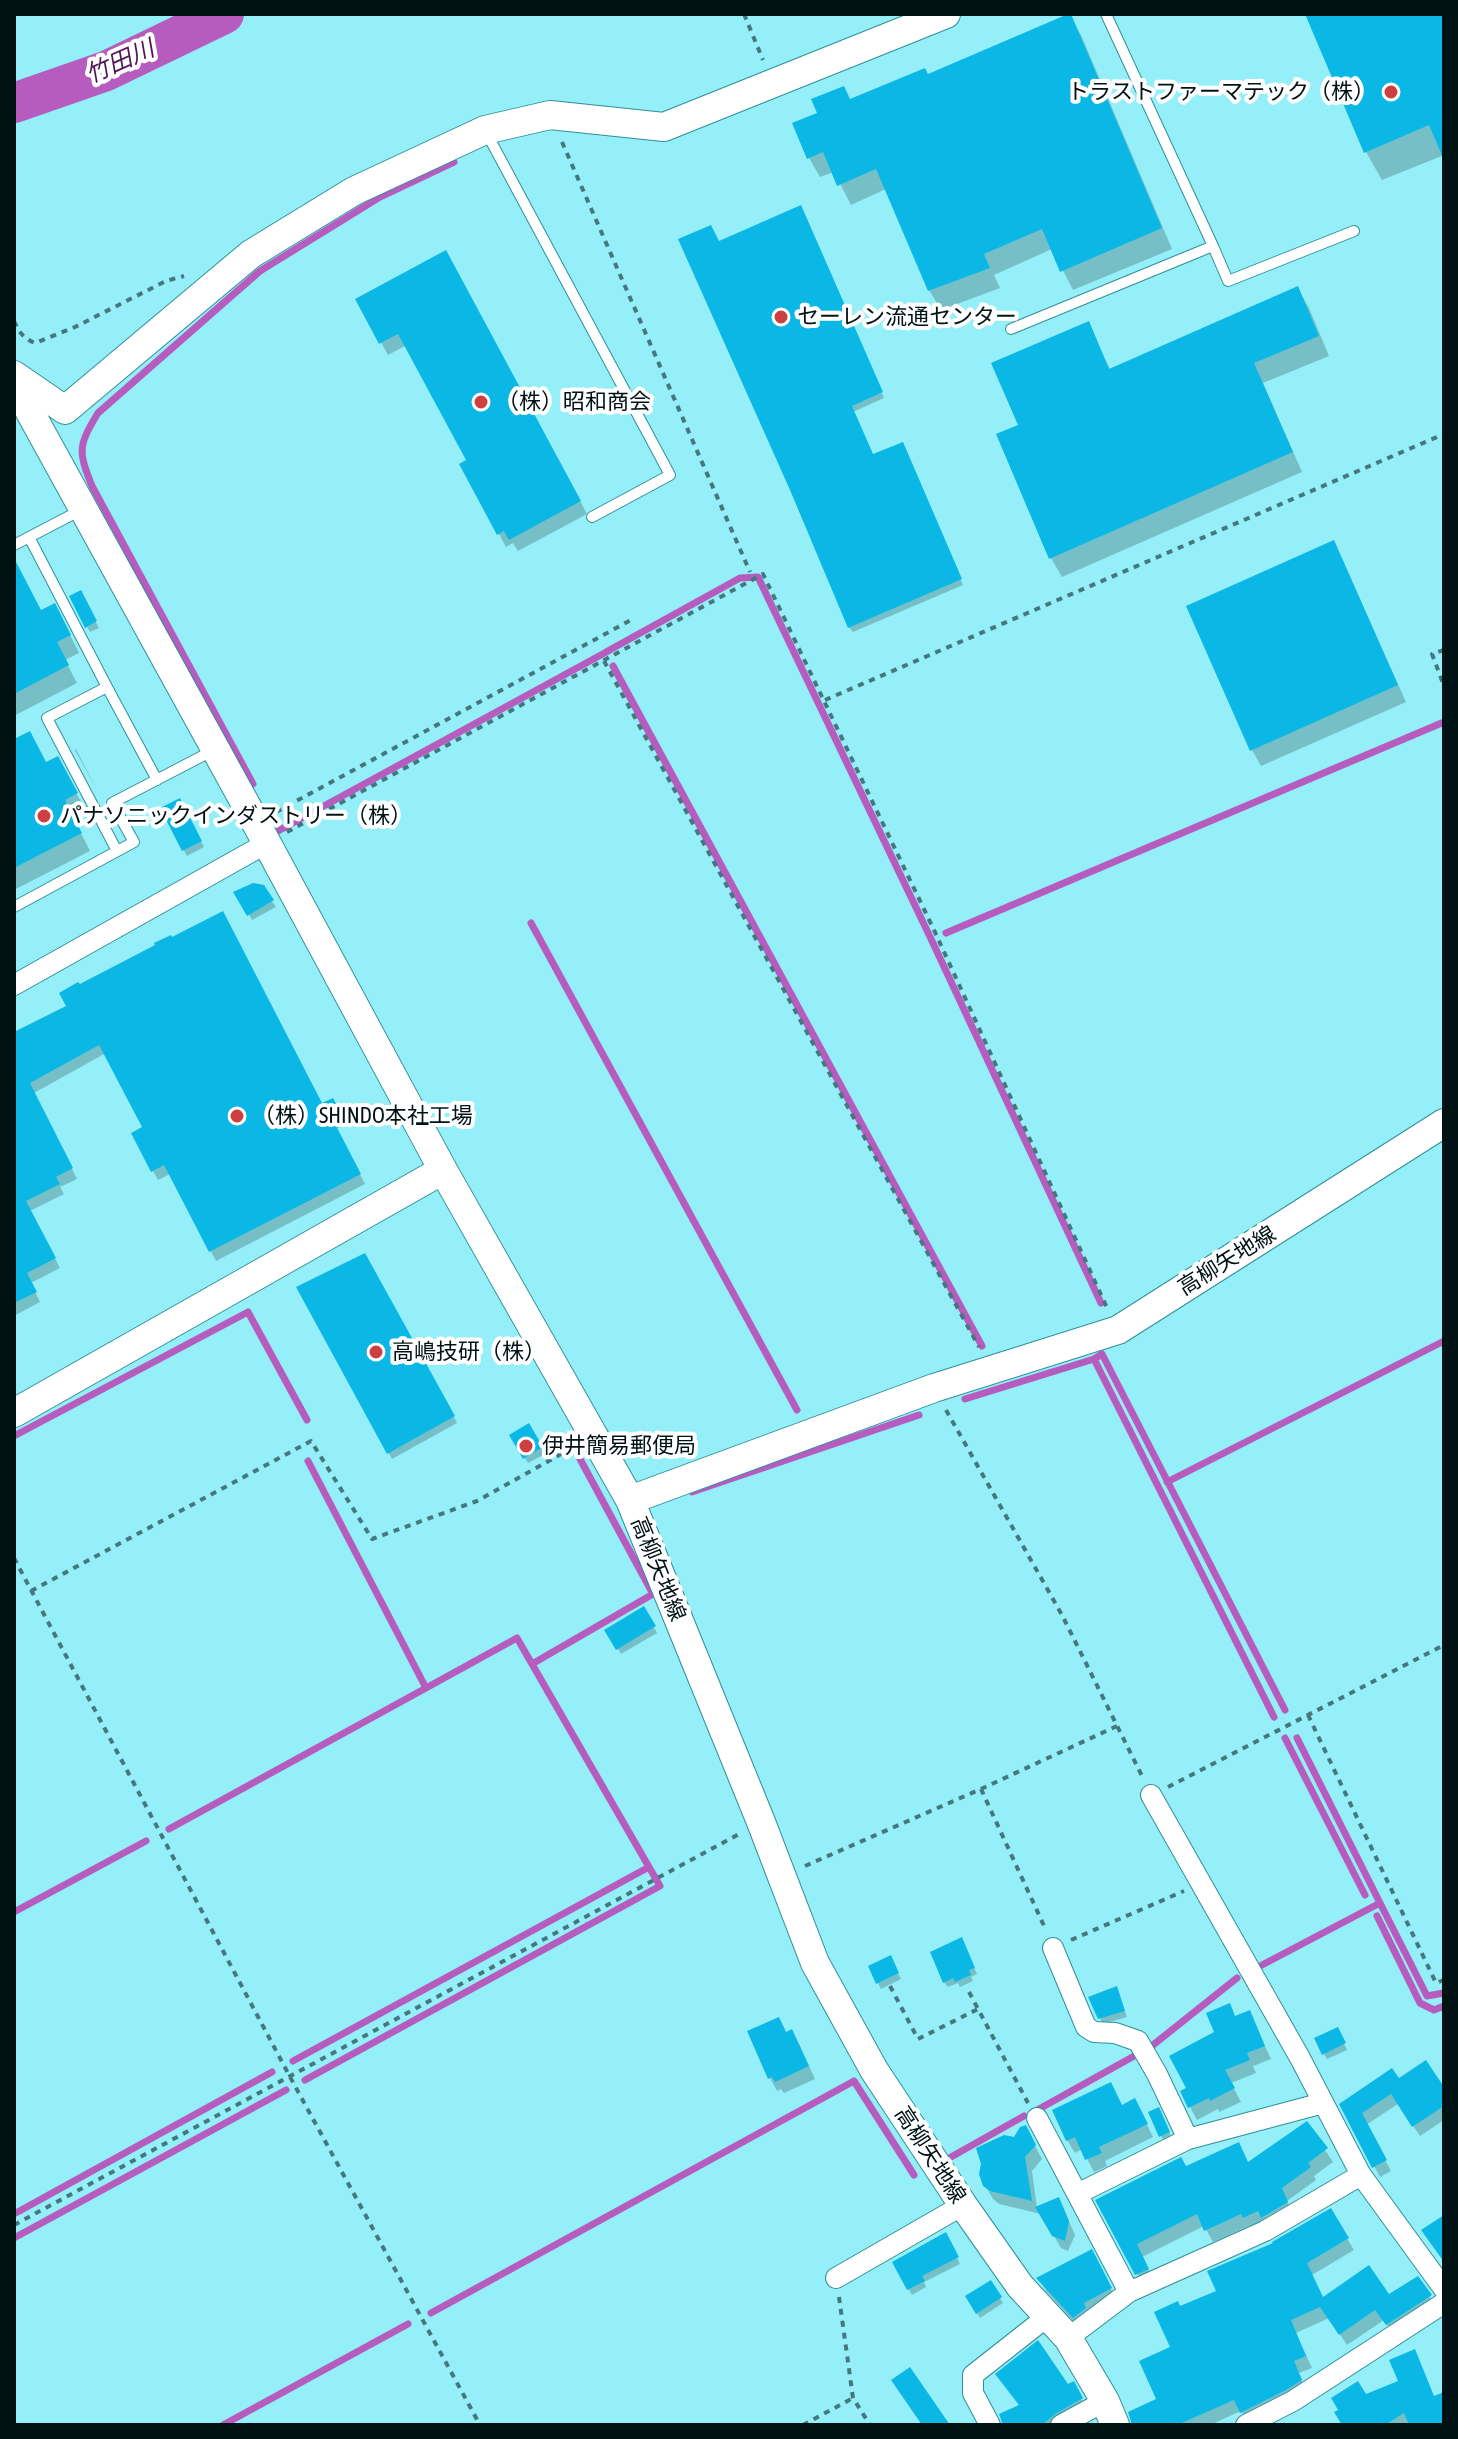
<!DOCTYPE html>
<html>
<head>
<meta charset="utf-8">
<style>
	body { margin:0 }
	#map { position:relative; width:1458px; height:2439px; overflow:hidden; background:#95eff9; font-family:"Asap Condensed",sans-serif }
	canvas { display:block }
	.frame { position:absolute; inset:0; border:16px solid #001214; pointer-events:none }
</style>
</head>
<body>
<div id="map">
<canvas width="1458" height="2439"></canvas>
<div class="frame"></div>
</div>
<script>
const context = document.querySelector('canvas').getContext('2d');
context.lineJoin = 'round';
function paint(path, color) { context.fillStyle = color; context.fill(path, 'evenodd'); }
function trace(path, color, width, dash) { context.strokeStyle = color; context.lineWidth = width; context.lineCap = dash ? 'butt' : 'round'; context.setLineDash(dash || []); context.stroke(path); }
function drawText(font, color, halo, rows, align = 'center') {
  context.font = font + ' "Asap Condensed","Noto Sans JP",sans-serif'; context.lineWidth = 8; context.setLineDash([]); context.textBaseline = 'middle'; context.strokeStyle = halo; context.fillStyle = color; for (const [text, x, y, turn = 0] of rows) {
    context.save(); context.translate(x, y); context.rotate((+turn || 0) * Math.PI / 180); context.textAlign = isNaN(turn) ? turn : align; if (halo) context.strokeText(text, 0, 0); context.fillText(text, 0, 0); context.restore();
  }
}
paint(new Path2D(`
	M 1307,14 L 1444,14 L 1444,155 L 1382,180 L 1366,152 Z
	M 1070,16 L 1081,35 L 1172,249 L 1073,290 L 1052,249 L 994,275 L 1000,288 L 941,310 L 929,290 L 886,189 L 851,205 L 834,172 L 820,177 L 809,158 L 851,101 L 928,76 Z
	M 803,214 L 884,398 L 853,412 L 873,456 L 905,450 L 963,585 L 853,632 L 849,627 Z
	M 453,265 L 587,514 L 518,551 L 513,543 L 506,547 L 462,465 L 469,461 L 407,345 L 388,355 L 358,300 Z
	M 1298,289 L 1309,308 L 1329,356 L 1263,383 L 1302,472 L 1062,577 L 1051,558 L 1021,426 L 1088,324 L 1111,371 Z
	M 1342,559 L 1406,702 L 1261,766 L 1252,750 Z
	M 14,577 L 41,613 L 64,623 L 79,653 L 65,660 L 77,683 L 14,716 Z
	M 80,593 L 99,628 L 90,632 L 71,597 Z
	M 14,742 L 46,764 L 67,776 L 86,811 L 73,817 L 90,851 L 14,890 Z
	M 76,749 L 97,790 L 75,750 Z
	M 179,800 L 204,847 L 187,856 L 162,809 Z
	M 263,887 L 276,907 L 252,920 L 236,892 Z
	M 68,1007 L 322,1106 L 338,1110 L 345,1124 L 336,1129 L 365,1184 L 216,1261 L 170,1174 L 158,1180 L 153,1171 L 145,1128 L 106,1053 L 34,1093 L 77,1179 L 60,1187 L 64,1194 L 30,1211 L 60,1268 L 31,1283 L 40,1302 L 14,1316 L 14,1035 Z
	M 365,1255 L 457,1423 L 392,1459 L 299,1288 Z
	M 529,1426 L 545,1454 L 528,1463 L 512,1436 Z
	M 643,1609 L 657,1633 L 621,1654 L 607,1630 Z
	M 964,1945 L 977,1974 L 971,1977 L 973,1981 L 960,1987 L 958,1983 L 948,1987 L 944,1982 Z
	M 890,1958 L 901,1979 L 881,1989 L 878,1983 Z
	M 1119,1994 L 1127,2017 L 1103,2024 L 1100,2018 Z
	M 1249,2012 L 1271,2059 L 1253,2066 L 1256,2073 L 1231,2083 L 1241,2102 L 1219,2112 L 1218,2109 L 1197,2120 L 1182,2092 L 1189,2089 L 1216,2033 L 1236,2018 Z
	M 786,2034 L 799,2044 L 815,2079 L 784,2093 L 781,2089 L 777,2091 L 770,2078 Z
	M 1340,2035 L 1347,2050 L 1327,2059 L 1324,2054 Z
	M 1399,2081 L 1444,2090 L 1444,2120 L 1420,2136 L 1398,2104 L 1366,2125 L 1391,2171 L 1380,2177 L 1341,2105 Z
	M 1122,2107 L 1141,2113 L 1153,2137 L 1105,2161 L 1107,2166 L 1094,2172 L 1082,2149 L 1075,2153 L 1067,2140 Z
	M 1158,2110 L 1172,2138 L 1164,2142 L 1151,2113 Z
	M 1307,2123 L 1333,2162 L 1314,2176 L 1316,2180 L 1287,2201 L 1294,2216 L 1252,2230 L 1249,2226 L 1213,2242 L 1204,2226 L 1142,2257 L 1155,2282 L 1144,2287 L 1098,2201 L 1186,2168 L 1249,2164 Z
	M 1025,2127 L 1042,2159 L 1032,2171 L 1037,2208 L 1065,2212 L 1075,2235 L 1068,2251 L 1061,2248 L 1041,2214 L 999,2204 L 993,2199 L 985,2185 L 1015,2139 Z
	M 1330,2210 L 1354,2250 L 1312,2275 L 1323,2299 L 1388,2297 L 1418,2278 L 1437,2308 L 1394,2336 L 1384,2320 L 1347,2345 L 1329,2318 L 1296,2333 L 1312,2368 L 1299,2373 L 1307,2392 L 1248,2423 L 1241,2411 L 1210,2425 L 1134,2425 L 1158,2400 L 1173,2348 L 1180,2308 L 1218,2292 L 1276,2244 Z
	M 946,2235 L 960,2264 L 924,2282 L 926,2287 L 912,2295 L 894,2263 Z
	M 1098,2265 L 1118,2302 L 1081,2330 L 1046,2291 L 1039,2278 Z
	M 990,2282 L 1003,2303 L 980,2318 L 967,2297 Z
	M 998,2375 L 1067,2387 L 1073,2384 L 1088,2411 L 1062,2425 L 1003,2425 L 1020,2407 Z
	M 1444,2395 L 1444,2425 L 1344,2425 L 1365,2396 L 1435,2398 Z`), '#0003');
trace(new Path2D(`
	M 606,652 L 740,578 L 758,577 L 932,941 L 1101,1303
	M 613,666 L 982,1346
	M 253,784 L 92,486 C 78,451 78,446 98,413 L 260,271 L 380,197 L 454,162
	M 278,831 L 610,650
	M 531,923 L 797,1410
	M 946,933 L 1444,722
	M 1094,1359 L 1274,1717
	M 965,1399 L 1094,1359 L 1102,1354 L 1285,1710
	M 14,1436 L 248,1312 L 307,1420
	M 1167,1482 L 1444,1341
	M 692,1492 L 919,1415
	M 426,1688 L 517,1638 L 532,1664 L 653,1594 L 580,1459
	M 1285,1738 L 1365,1895
	M 1297,1738 L 1380,1903
	M 169,1829 L 426,1688 L 308,1461
	M 14,1912 L 146,1841
	M 1377,1916 L 1420,2003 L 1434,2010 L 1444,2006
	M 1262,1965 L 1380,1903 L 1427,1996 L 1444,1993
	M 1153,2045 L 1237,1978
	M 293,2061 L 649,1867 L 532,1664
	M 305,2080 L 660,1886 L 649,1867
	M 1039,2109 L 1136,2055
	M 951,2157 L 1024,2116
	M 14,2214 L 272,2072
	M 14,2238 L 286,2090
	M 431,2313 L 854,2081 L 914,2175
	M 223,2425 L 408,2324`), '#b65cbe', 7);
trace(new Path2D(`
	M 14,103 L 106,71 L 224,14`), '#b65cbe', 40);
paint(new Path2D(`
	M 1068,14 L 1071,14 L 1162,228 L 1060,272 L 1042,229 L 984,254 L 990,268 L 928,291 L 876,169 L 837,186 L 823,152 L 807,159 L 792,123 L 817,113 L 811,99 L 844,86 L 850,99 L 925,68 L 928,74 Z
	M 1305,14 L 1444,14 L 1444,160 L 1429,125 L 1364,153 Z
	M 801,205 L 883,392 L 852,406 L 873,454 L 903,442 L 962,579 L 848,628 L 790,490 L 678,239 L 711,225 L 719,241 Z
	M 446,250 L 581,501 L 509,540 L 504,531 L 497,535 L 459,464 L 466,460 L 398,334 L 379,344 L 355,299 Z
	M 1298,286 L 1319,336 L 1254,363 L 1293,452 L 1049,559 L 996,434 L 1018,425 L 991,363 L 1089,321 L 1109,369 Z
	M 1334,540 L 1398,685 L 1250,751 L 1186,606 Z
	M 14,558 L 41,610 L 55,603 L 71,635 L 57,642 L 69,665 L 14,694 Z
	M 81,590 L 97,621 L 85,628 L 69,596 Z
	M 30,731 L 46,762 L 58,756 L 78,793 L 65,800 L 82,833 L 14,868 L 14,739 Z
	M 180,798 L 202,841 L 182,851 L 160,808 Z
	M 253,883 L 264,885 L 274,900 L 247,916 L 233,892 Z
	M 223,911 L 322,1103 L 333,1098 L 342,1114 L 332,1118 L 361,1174 L 209,1252 L 164,1165 L 151,1172 L 131,1133 L 142,1127 L 99,1045 L 30,1083 L 73,1168 L 56,1177 L 60,1184 L 26,1201 L 56,1258 L 27,1273 L 37,1292 L 14,1303 L 14,1032 L 66,1006 L 59,993 L 78,982 L 80,984 L 155,945 L 154,943 L 171,935 L 172,937 Z
	M 365,1253 L 455,1416 L 387,1454 L 296,1287 Z
	M 529,1423 L 543,1447 L 523,1459 L 509,1435 Z
	M 644,1606 L 656,1626 L 616,1650 L 604,1630 Z
	M 962,1937 L 975,1968 L 969,1970 L 971,1975 L 955,1982 L 953,1978 L 943,1983 L 930,1952 Z
	M 891,1955 L 899,1973 L 876,1984 L 868,1966 Z
	M 1117,1986 L 1125,2011 L 1098,2019 L 1088,1997 Z
	M 1230,2003 L 1235,2016 L 1250,2010 L 1265,2046 L 1247,2053 L 1250,2060 L 1225,2070 L 1235,2088 L 1210,2101 L 1209,2098 L 1188,2108 L 1180,2091 L 1186,2088 L 1169,2056 L 1214,2032 L 1206,2013 Z
	M 779,2017 L 786,2032 L 792,2029 L 809,2066 L 775,2082 L 772,2077 L 768,2079 L 747,2031 Z
	M 1338,2027 L 1346,2043 L 1322,2055 L 1314,2038 Z
	M 1426,2060 L 1444,2087 L 1444,2106 L 1412,2127 L 1391,2094 L 1362,2113 L 1387,2160 L 1372,2168 L 1339,2104 L 1392,2068 L 1399,2078 Z
	M 1111,2082 L 1122,2105 L 1135,2098 L 1148,2124 L 1099,2147 L 1102,2153 L 1085,2160 L 1075,2137 L 1066,2141 L 1052,2110 Z
	M 1159,2107 L 1170,2132 L 1159,2137 L 1148,2112 Z
	M 1307,2121 L 1328,2148 L 1308,2163 L 1311,2167 L 1282,2188 L 1288,2202 L 1261,2218 L 1258,2211 L 1243,2218 L 1241,2214 L 1204,2231 L 1197,2214 L 1137,2244 L 1149,2269 L 1135,2275 L 1095,2200 L 1181,2157 L 1186,2166 L 1239,2142 L 1248,2162 Z
	M 1026,2125 L 1036,2145 L 1025,2157 L 1032,2201 L 990,2191 L 983,2186 L 979,2174 L 981,2164 L 976,2148 L 1004,2135 L 1014,2137 L 1020,2127 Z
	M 1059,2197 L 1069,2221 L 1065,2241 L 1052,2236 L 1035,2207 Z
	M 1331,2208 L 1349,2238 L 1307,2263 L 1323,2297 L 1369,2265 L 1389,2294 L 1418,2276 L 1432,2295 L 1386,2325 L 1375,2310 L 1339,2335 L 1320,2307 L 1291,2320 L 1306,2356 L 1294,2361 L 1302,2380 L 1286,2390 L 1240,2413 L 1234,2400 L 1177,2425 L 1132,2425 L 1128,2412 L 1156,2399 L 1139,2361 L 1170,2347 L 1154,2312 L 1178,2301 L 1180,2306 L 1216,2291 L 1207,2271 L 1273,2243 L 1272,2242 Z
	M 1444,2215 L 1444,2262 L 1421,2230 Z
	M 946,2232 L 959,2257 L 922,2276 L 925,2281 L 907,2290 L 892,2262 Z
	M 1092,2249 L 1112,2288 L 1084,2303 L 1086,2308 L 1073,2318 L 1036,2278 Z
	M 991,2280 L 1002,2297 L 976,2314 L 965,2296 Z
	M 1038,2340 L 1068,2384 L 1074,2381 L 1083,2398 L 1055,2414 L 1042,2425 L 1003,2425 L 999,2414 L 1019,2405 L 995,2374 Z
	M 1415,2349 L 1434,2396 L 1444,2392 L 1444,2425 L 1409,2425 L 1404,2413 L 1385,2425 L 1342,2425 L 1334,2412 L 1338,2410 L 1331,2398 L 1358,2381 L 1366,2394 L 1398,2381 L 1389,2360 Z
	M 910,2367 L 950,2425 L 922,2425 L 891,2380 Z`), '#0bb7e5');
const lane = new Path2D(`
	M 486,132 L 670,475 L 592,517
	M 1213,246 L 1228,281 L 1354,231
	M 1011,329 L 1213,246 L 1106,14
	M 29,537 L 107,687 L 47,718 L 117,851
	M 14,545 L 83,509
	M 107,687 L 157,780
	M 14,907 L 134,842 L 112,803 L 214,750`);
const street = new Path2D(`
	M 14,985 L 267,843
	M 1151,1795 L 1300,2058 L 1361,2175 L 1444,2289
	M 1053,1948 L 1086,2027 L 1094,2032 L 1115,2033 L 1138,2041 L 1157,2074 L 1188,2139
	M 1037,2118 L 1129,2292
	M 1077,2194 L 1188,2139 L 1323,2103
	M 836,2278 L 963,2205
	M 1068,2338 L 1129,2292 L 1265,2231 L 1361,2175
	M 990,2425 L 973,2393 L 973,2375 L 1048,2316
	M 1061,2425 L 1105,2401
	M 1246,2425 L 1293,2401 L 1444,2303`);
const secondary = new Path2D(`
	M 14,375 L 65,410 L 251,254 L 354,191 L 485,130 L 550,115 L 664,127 L 946,14
	M 14,383 L 256,823 L 443,1170 L 630,1500 L 761,1822 L 815,1963 L 874,2070 L 963,2205 L 1020,2286 L 1068,2338 L 1105,2401 L 1115,2425
	M 14,1413 L 443,1170
	M 630,1500 L 934,1388 L 1118,1330 L 1444,1123`);
trace(lane, '#308f98', 12);
trace(street, '#308f98', 22);
trace(secondary, '#308f98', 30);
trace(new Path2D(`
	M 744,14 L 763,60
	M 562,142 L 750,572
	M 14,321 C 19,332 24,339 35,343 L 75,327 L 166,281 L 184,276
	M 1444,650 L 1432,654 L 1444,686
	M 604,661 L 979,1347
	M 825,700 L 1444,434
	M 276,812 L 631,620
	M 287,832 L 763,574 L 934,930 L 1108,1310
	M 946,1410 L 1062,1615 L 1142,1776
	M 14,1558 L 289,2075 L 480,2425
	M 31,1591 L 311,1441 L 372,1539 L 477,1501 L 572,1448
	M 1308,1715 L 1436,1983 L 1444,1980
	M 1168,1787 L 1444,1645
	M 981,1789 L 1045,1928
	M 805,1866 L 981,1789 L 1117,1726
	M 1071,1940 L 1184,1891
	M 890,1986 L 918,2039 L 978,2009
	M 969,1992 L 1028,2103
	M 14,2225 L 741,1833
	M 839,2297 L 853,2398 L 870,2425
	M 803,2425 L 853,2398`), '#45787e', 4, [6, 6]);
trace(lane, '#fff', 10);
trace(street, '#fff', 20);
trace(secondary, '#fff', 28);
for (const [x, y, r, color] of [
	[1391,92,8,"#ce3f41"],
	[781,317,8,"#ce3f41"],
	[481,402,8,"#ce3f41"],
	[44,816,8,"#ce3f41"],
	[237,1116,8,"#ce3f41"],
	[376,1352,8,"#ce3f41"],
	[526,1446,8,"#ce3f41"]
]) { const dot = new Path2D(); dot.arc(x, y, r, 0, 2 * Math.PI); context.fillStyle = color; context.fill(dot); trace(dot, '#fff', 3); }
drawText('22px', '#001214', '#fff', [
	["トラストファーマテック（株）",1375,92,"right"],
	["セーレン流通センター",797,317],
	["（株）昭和商会",497,402],
	["パナソニックインダストリー（株）",60,816],
	["（株）SHINDO本社工場",253,1116],
	["高嶋技研（株）",392,1352],
	["伊井簡易郵便局",542,1446]
], 'left');
drawText('22px', '#001214', '#fff', [
	["高柳矢地線",1227,1261,-32],
	["高柳矢地線",658,1569,68],
	["高柳矢地線",930,2155,57]
]);
drawText('italic 24px', '#501655', '#fff', [
	["竹田川",120,62,-24]
]);
</script>
</body>
</html>
